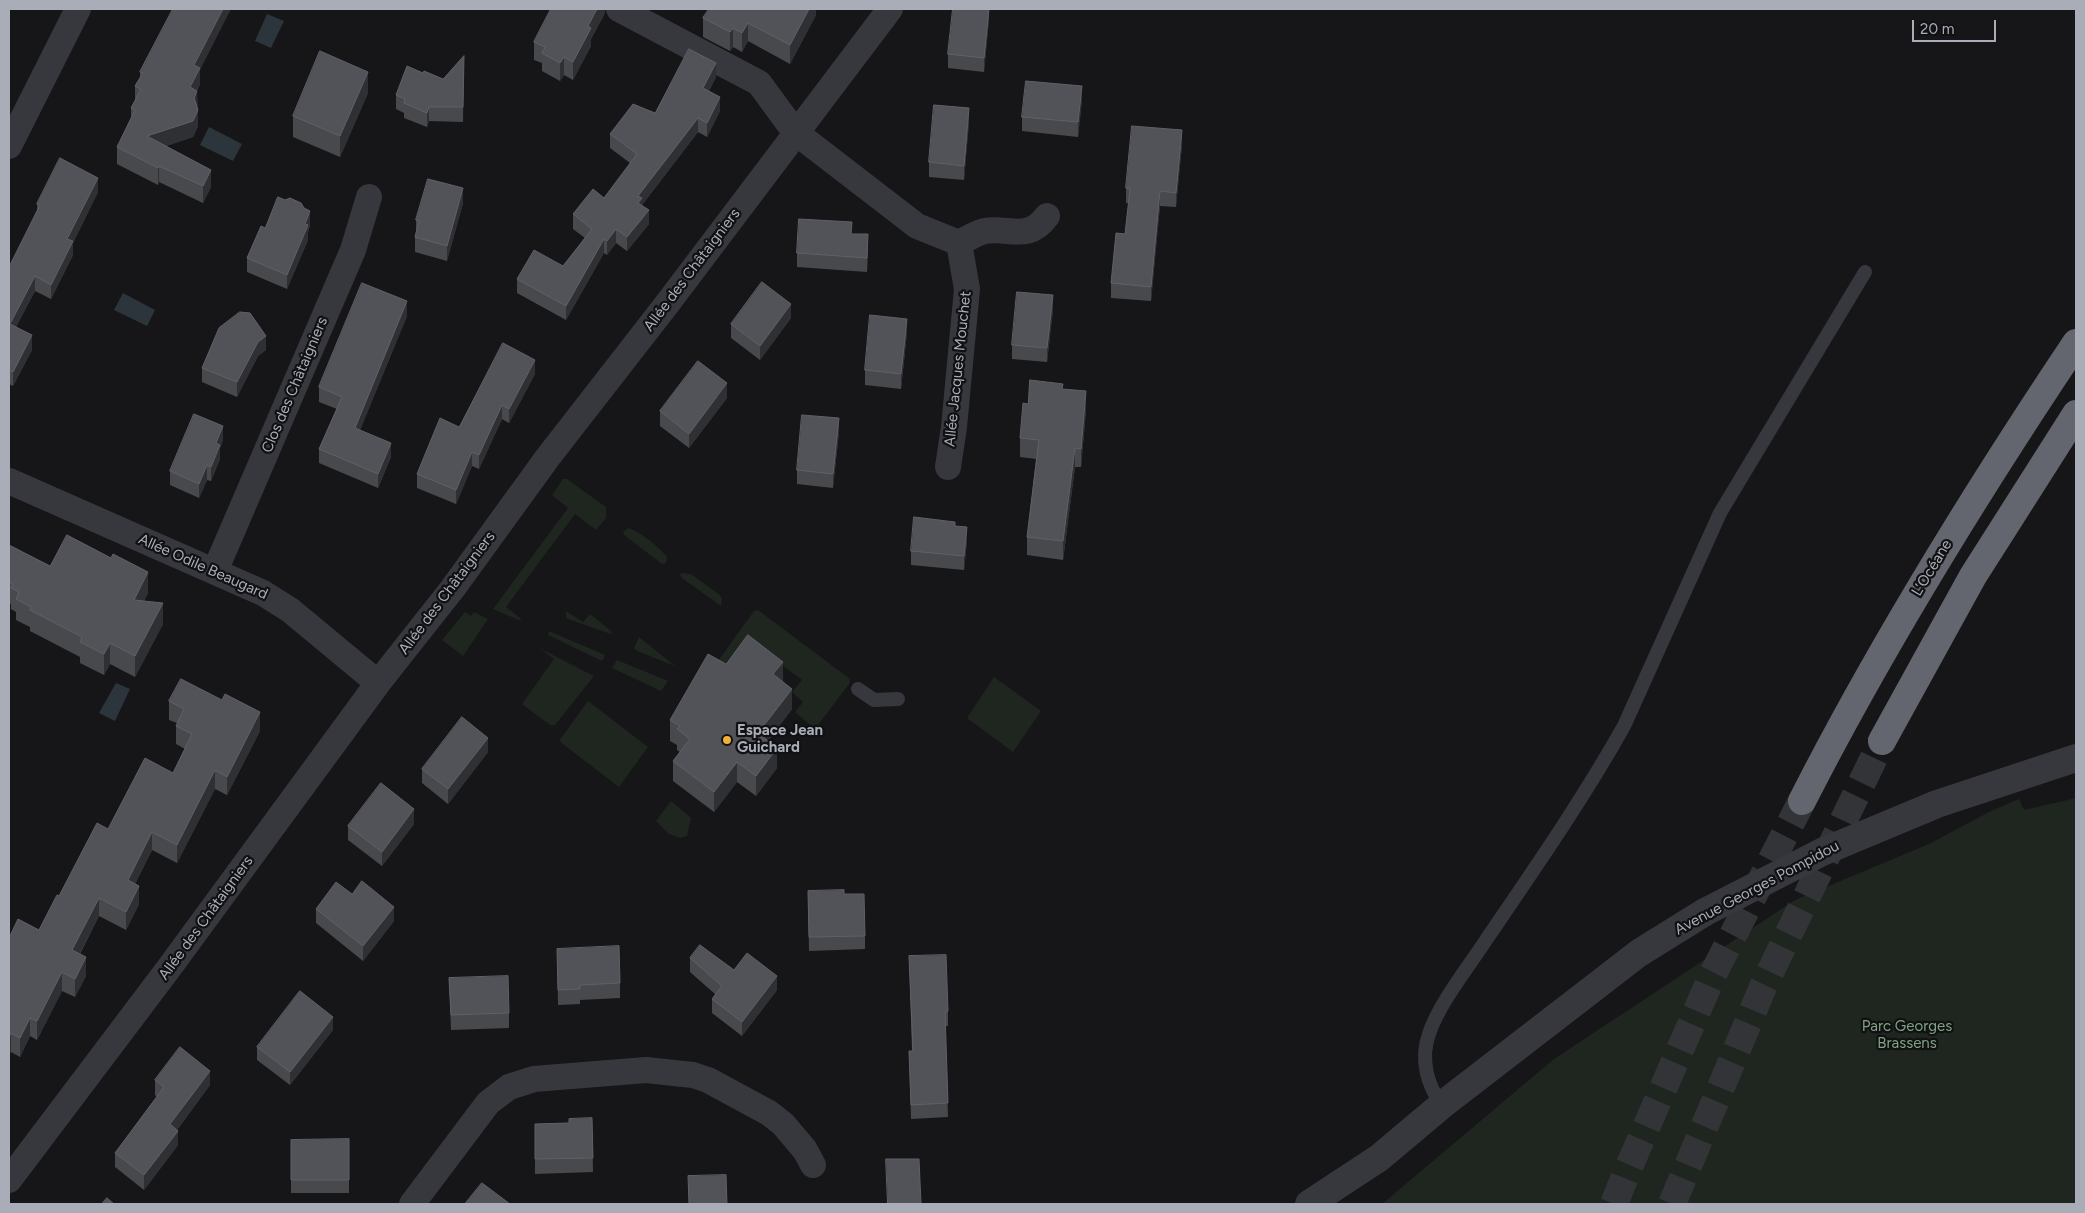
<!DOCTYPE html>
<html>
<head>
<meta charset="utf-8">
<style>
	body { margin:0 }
	#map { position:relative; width:2085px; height:1213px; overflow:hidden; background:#161618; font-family:Figtree,sans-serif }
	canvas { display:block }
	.frame { position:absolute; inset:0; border:10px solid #a8adb8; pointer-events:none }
	.scale { position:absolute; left:1912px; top:20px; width:84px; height:22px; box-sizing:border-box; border:2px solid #a8adb8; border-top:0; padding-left:6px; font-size:15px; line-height:18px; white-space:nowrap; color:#a8adb8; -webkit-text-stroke:4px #111113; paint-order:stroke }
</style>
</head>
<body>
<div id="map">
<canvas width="2085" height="1213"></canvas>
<div class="frame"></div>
<div class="scale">20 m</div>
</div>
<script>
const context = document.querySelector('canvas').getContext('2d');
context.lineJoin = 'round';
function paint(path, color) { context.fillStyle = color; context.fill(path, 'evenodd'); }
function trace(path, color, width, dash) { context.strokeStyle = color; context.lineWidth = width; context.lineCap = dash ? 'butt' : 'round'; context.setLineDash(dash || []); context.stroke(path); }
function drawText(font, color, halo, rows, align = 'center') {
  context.font = font + ' Figtree,sans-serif'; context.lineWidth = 4.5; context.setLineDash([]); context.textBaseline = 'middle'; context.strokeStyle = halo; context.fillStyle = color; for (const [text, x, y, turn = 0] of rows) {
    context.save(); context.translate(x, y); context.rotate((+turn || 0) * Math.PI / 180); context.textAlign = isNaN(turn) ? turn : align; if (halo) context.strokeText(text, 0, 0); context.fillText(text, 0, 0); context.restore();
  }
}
paint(new Path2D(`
	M 563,479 L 567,479 L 606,507 L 606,518 L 596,530 L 575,514 L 506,607 L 520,618 L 521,621 L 493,609 L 568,508 L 552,495 Z
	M 628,528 C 641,532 658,546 667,557 L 666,563 L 662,564 L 624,535 L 623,532 Z
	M 682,573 L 691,574 L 720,595 L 722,599 L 721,606 L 682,578 L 680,575 Z
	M 758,610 L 850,679 L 849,684 L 815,729 L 795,712 L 803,702 L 792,692 L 802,680 L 754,644 L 724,684 L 718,661 L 754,611 Z
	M 566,611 L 583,622 L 590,614 L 611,631 L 611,634 L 568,619 L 566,617 Z
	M 465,612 L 471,616 L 474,612 L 488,619 L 463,656 L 442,640 Z
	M 549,631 L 605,655 L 602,661 L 548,635 Z
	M 639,637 L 675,666 L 637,651 L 634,648 Z
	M 539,648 L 594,676 L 555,725 L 550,725 L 522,704 L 554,659 Z
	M 617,660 L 668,681 L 661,691 L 612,668 Z
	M 994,677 L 1041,711 L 1013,752 L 967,718 Z
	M 588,701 L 648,747 L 619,787 L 559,741 Z
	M 2076,798 L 2076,1204 L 1382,1204 L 1554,1059 L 1795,900 L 1929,844 L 1989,812 L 2019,799 L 2024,810 Z
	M 671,801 L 691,818 L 687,836 L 680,838 L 669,834 L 656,821 Z`), '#1e261f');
paint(new Path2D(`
	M 267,14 L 284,21 L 271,48 L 255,41 Z
	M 209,127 L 242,144 L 233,161 L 200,145 Z
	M 123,293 L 155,310 L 147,326 L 114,310 Z
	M 116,683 L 130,689 L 115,721 L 99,713 Z`), '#2c353c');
trace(new Path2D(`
	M 1614,1204 L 1628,1169 L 1713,974 L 1802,801
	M 1672,1204 L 1763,987 L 1882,741`), '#333438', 28, [28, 14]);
trace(new Path2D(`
	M 858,689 L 874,700 L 898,699
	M 1442,1105 C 1427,1085 1420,1059 1429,1034 C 1439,1003 1470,965 1488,937 C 1535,868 1583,799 1624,726 L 1720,513 L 1865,272`), '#37383d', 14);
trace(new Path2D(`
	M 619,9 L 759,83 L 795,132 L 917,226 L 959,243 L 967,289 L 954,427 L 948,467
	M 9,146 L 78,9
	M 959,243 C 967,239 976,233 985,231 C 1010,227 1028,242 1047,216
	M 9,481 L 263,593 L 290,610 L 378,683
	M 215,571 L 353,250 L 369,197
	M 9,1180 L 169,968 L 378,683 L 453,588 L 548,457 L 667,304 L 890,9
	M 412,1204 L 488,1103 L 509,1087 L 534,1079 L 646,1070 L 693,1075 L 708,1080 L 769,1113 L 783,1124 L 805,1150 L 813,1165`), '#37383d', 26);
trace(new Path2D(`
	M 1309,1204 L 1379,1158 L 1442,1105 L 1639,953 L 1705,912 L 1822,852 L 1937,804 L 2076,758`), '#37383d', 28);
trace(new Path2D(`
	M 1882,741 L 1973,576 L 2076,414
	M 1802,801 C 1883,642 1977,491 2076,343`), '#63666e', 28);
paint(new Path2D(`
	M 816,9 L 816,15 L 790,64 L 748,41 L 742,52 L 733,47 L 730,51 L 703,37 L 703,18 Z
	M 989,9 L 989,19 L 984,72 L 948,68 L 948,54 Z
	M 605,13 L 591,39 L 591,46 L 573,80 L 564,75 L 560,81 L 542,71 L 542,63 L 534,60 L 534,42 Z
	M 464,56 L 463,122 L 429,121 L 427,127 L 404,118 L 404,113 L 396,109 L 396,95 L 423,73 L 443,79 Z
	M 200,70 L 200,84 L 197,91 L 198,126 L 193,137 L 166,146 L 211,187 L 203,203 L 159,182 L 158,185 L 117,164 L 117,147 L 131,119 L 131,108 L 135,101 L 135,86 L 140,77 L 140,72 Z
	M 716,77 L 709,91 L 720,111 L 707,137 L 698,132 L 642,205 L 649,224 L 627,251 L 616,243 L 607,255 L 604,253 L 566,320 L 517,293 L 517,279 L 563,266 L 585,238 L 573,229 L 573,214 L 604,198 L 630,163 L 610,148 L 610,134 L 655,113 Z
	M 368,93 L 340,157 L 293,137 L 293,116 Z
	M 1082,100 L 1078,137 L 1022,131 L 1022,117 Z
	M 969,122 L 964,180 L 929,177 L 929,162 Z
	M 1182,145 L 1176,207 L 1160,206 L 1151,301 L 1111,298 L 1111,283 L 1125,234 L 1129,203 L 1126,203 L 1126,188 Z
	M 98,192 L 73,243 L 73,255 L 51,299 L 35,291 L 16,327 L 32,350 L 13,386 L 9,384 L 9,267 L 37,211 L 37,204 Z
	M 463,203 L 447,261 L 415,252 L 415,237 L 416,232 L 416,220 Z
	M 310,226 L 308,232 L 308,240 L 287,289 L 247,272 L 247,258 L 265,228 Z
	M 852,234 L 868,249 L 867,272 L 797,267 L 797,253 Z
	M 1053,310 L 1047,362 L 1012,359 L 1012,345 Z
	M 407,316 L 360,430 L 391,457 L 378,488 L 319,463 L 319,449 L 337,409 L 319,402 L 319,387 Z
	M 791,318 L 760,360 L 731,338 L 731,324 Z
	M 907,333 L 901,389 L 865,385 L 865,370 Z
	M 266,350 L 258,356 L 237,397 L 202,382 L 202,368 Z
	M 535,374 L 509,423 L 502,419 L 479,469 L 472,466 L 456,504 L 417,488 L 417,474 L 459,427 Z
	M 1063,389 L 1086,410 L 1081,467 L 1075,467 L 1063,560 L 1027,555 L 1027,537 L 1036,459 L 1020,457 L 1020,438 L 1028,404 Z
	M 727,398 L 689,448 L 660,426 L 660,411 Z
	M 839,432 L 833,488 L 797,484 L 797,470 Z
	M 223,440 L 220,448 L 220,459 L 211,481 L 207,480 L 199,498 L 170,485 L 170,471 Z
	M 955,526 L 967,541 L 964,570 L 911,565 L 911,551 Z
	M 9,545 L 50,566 L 148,593 L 144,601 L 163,624 L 135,677 L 110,664 L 104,675 L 80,663 L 80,657 L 30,631 L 30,627 L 16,620 L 16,612 L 11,609 L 11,604 L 9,603 Z
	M 726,664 L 783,682 L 792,709 L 768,741 L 777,768 L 756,796 L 737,782 L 714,812 L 673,781 L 673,761 L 680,752 L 677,750 L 677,745 L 670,741 L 670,720 Z
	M 169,701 L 260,731 L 227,795 L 215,789 L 177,863 L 152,850 L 135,884 L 139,904 L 126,930 L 99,916 L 80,954 L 86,976 L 75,997 L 62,991 L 37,1040 L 30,1036 L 20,1057 L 11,1052 L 9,1055 L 9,938 L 39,930 L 59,896 L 108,829 L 173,773 L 185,749 L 176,744 L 176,726 L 177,723 L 169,720 Z
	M 488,752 L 448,804 L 422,783 L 422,769 Z
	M 414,824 L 382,866 L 348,840 L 348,826 Z
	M 808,891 L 844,894 L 865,936 L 865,949 L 809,951 Z
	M 352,894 L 394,921 L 363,961 L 316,923 L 316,909 Z
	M 557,949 L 620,983 L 620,998 L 580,1000 L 580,1004 L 558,1005 Z
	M 909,956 L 948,1011 L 948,1026 L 945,1026 L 948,1117 L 911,1119 L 909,1051 L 912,1051 Z
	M 690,958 L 734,970 L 777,990 L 742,1036 L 712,1013 L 712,999 L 715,994 L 690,972 Z
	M 449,978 L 509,1013 L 509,1028 L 451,1030 Z
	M 333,1030 L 290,1085 L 257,1060 L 257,1047 Z
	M 155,1080 L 210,1085 L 177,1130 L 178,1145 L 144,1190 L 115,1167 L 115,1153 L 157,1097 L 155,1095 Z
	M 592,1118 L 593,1172 L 535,1174 L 535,1124 L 569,1123 Z
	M 349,1139 L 349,1193 L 291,1193 L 291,1140 Z`), '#47494d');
paint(new Path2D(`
	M 223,9 L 231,9 L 200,70 L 200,84 L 190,104 L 190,87 L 194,65 Z
	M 597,9 L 605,9 L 605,13 L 591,39 L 591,46 L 573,80 L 573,62 L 588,26 Z
	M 809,9 L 816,9 L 816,15 L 790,64 L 790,45 Z
	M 989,9 L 989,19 L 984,72 L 984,58 Z
	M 748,23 L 748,41 L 742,52 L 742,33 Z
	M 733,28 L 733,47 L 730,51 L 730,32 Z
	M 564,57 L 564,75 L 560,81 L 560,63 Z
	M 716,63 L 716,77 L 703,102 L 703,88 Z
	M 368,72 L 368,93 L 340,157 L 340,136 Z
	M 1082,86 L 1082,100 L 1078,137 L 1078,122 Z
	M 197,91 L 197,108 L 194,98 Z
	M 720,97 L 720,111 L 707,137 L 707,123 Z
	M 429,107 L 429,121 L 427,127 L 427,113 Z
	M 969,108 L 969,122 L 964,180 L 964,166 Z
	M 198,110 L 198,126 L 193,137 L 147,152 L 147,136 Z
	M 698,118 L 698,132 L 642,205 L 638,217 L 638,196 Z
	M 1182,130 L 1182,145 L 1176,207 L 1176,193 Z
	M 159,166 L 159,182 L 158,185 L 158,168 Z
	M 211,170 L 211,187 L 203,203 L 203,186 Z
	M 98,178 L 98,192 L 73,243 L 73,255 L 51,299 L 51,285 L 67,239 Z
	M 463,188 L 463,203 L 447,261 L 447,246 Z
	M 1160,191 L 1160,206 L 1151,301 L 1151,287 Z
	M 649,210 L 649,224 L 627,251 L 627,237 Z
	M 310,211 L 310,226 L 308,232 L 308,240 L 287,289 L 287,275 L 305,224 Z
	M 616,229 L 616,243 L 607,255 L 607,241 Z
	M 868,234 L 868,249 L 867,272 L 867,258 Z
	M 604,239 L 604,253 L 566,320 L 566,306 Z
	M 35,276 L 35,291 L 10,339 L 10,324 Z
	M 1053,295 L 1053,310 L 1047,362 L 1047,348 Z
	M 407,301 L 407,316 L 355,442 L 355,428 Z
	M 791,304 L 791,318 L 760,360 L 760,346 Z
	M 907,319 L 907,333 L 901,389 L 901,374 Z
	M 32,335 L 32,350 L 13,386 L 13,372 Z
	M 266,336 L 266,350 L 258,356 L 237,397 L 237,382 L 258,342 Z
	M 535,360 L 535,374 L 509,423 L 509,409 Z
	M 727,383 L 727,398 L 689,448 L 689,434 Z
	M 1086,391 L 1086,410 L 1081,467 L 1081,449 Z
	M 502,405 L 502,419 L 479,469 L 479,455 Z
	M 839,418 L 839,432 L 833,488 L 833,474 Z
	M 223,426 L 223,440 L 220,448 L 220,459 L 211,481 L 211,467 L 216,443 Z
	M 391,443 L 391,457 L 378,488 L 378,474 Z
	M 1075,448 L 1075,467 L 1063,560 L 1063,541 Z
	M 472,452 L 472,466 L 456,504 L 456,490 Z
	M 207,465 L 207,480 L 199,498 L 199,484 Z
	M 967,527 L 967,541 L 964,570 L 964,556 Z
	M 148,572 L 148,593 L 134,621 L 134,600 Z
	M 163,603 L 163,624 L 135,677 L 135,656 Z
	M 110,643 L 110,664 L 104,675 L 104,654 Z
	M 783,662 L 783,682 L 773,674 Z
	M 792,689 L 792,709 L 758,754 L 758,733 Z
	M 260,712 L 260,731 L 227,795 L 227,777 Z
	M 488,738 L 488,752 L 448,804 L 448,789 Z
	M 777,748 L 777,768 L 756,796 L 756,776 Z
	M 737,762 L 737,782 L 714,812 L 714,792 Z
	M 215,770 L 215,789 L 177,863 L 177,845 Z
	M 414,809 L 414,824 L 382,866 L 382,852 Z
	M 152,832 L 152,850 L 128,899 L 128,880 Z
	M 139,886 L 139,904 L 126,930 L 126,912 Z
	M 99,898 L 99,916 L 72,968 L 72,950 Z
	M 394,907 L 394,921 L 363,961 L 363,946 Z
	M 86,957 L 86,976 L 75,997 L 75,979 Z
	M 62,972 L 62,991 L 37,1040 L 37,1021 Z
	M 777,976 L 777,990 L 742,1036 L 742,1022 Z
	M 333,1017 L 333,1030 L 290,1085 L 290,1072 Z
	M 30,1018 L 30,1036 L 20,1057 L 20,1038 Z
	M 11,1033 L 11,1052 L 9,1055 L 9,1037 Z
	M 210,1071 L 210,1085 L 170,1139 L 170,1124 Z
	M 178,1131 L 178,1145 L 144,1190 L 144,1175 Z`), '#2f3033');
const building = new Path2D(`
	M 173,9 L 223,9 L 194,65 L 200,68 L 190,87 L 197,91 L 194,98 L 198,110 L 193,121 L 147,136 L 211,170 L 203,186 L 159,166 L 158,168 L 117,147 L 135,110 L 131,108 L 141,89 L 135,86 L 143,73 L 140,72 Z
	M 551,9 L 597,9 L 588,26 L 591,28 L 573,62 L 564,57 L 560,63 L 542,53 L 545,47 L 534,42 Z
	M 709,9 L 809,9 L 790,45 L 748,23 L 742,33 L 733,28 L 730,32 L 703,18 Z
	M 953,9 L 989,9 L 984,58 L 948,54 Z
	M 689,49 L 716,63 L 703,88 L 720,97 L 707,123 L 698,118 L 638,196 L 642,198 L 638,203 L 649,210 L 627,237 L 616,229 L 607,241 L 604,239 L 566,306 L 517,279 L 534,250 L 563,266 L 592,229 L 573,214 L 593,189 L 604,198 L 637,154 L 610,134 L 633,104 L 655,113 Z
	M 320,51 L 368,72 L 340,136 L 293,116 Z
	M 464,56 L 463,107 L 429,107 L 427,113 L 404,103 L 405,99 L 396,95 L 407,66 L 423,73 L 424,71 L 443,79 Z
	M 1026,81 L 1082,86 L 1078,122 L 1022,117 Z
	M 934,105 L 969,108 L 964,166 L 929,162 Z
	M 1132,126 L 1182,130 L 1176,193 L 1160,191 L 1151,287 L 1111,283 L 1116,233 L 1125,234 L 1130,189 L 1126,188 Z
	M 60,158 L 98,178 L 67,239 L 73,241 L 51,285 L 35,276 L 10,324 L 32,335 L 13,372 L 9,370 L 9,267 L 40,205 L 37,204 Z
	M 428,179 L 463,188 L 447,246 L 415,237 L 419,221 L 416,220 Z
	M 278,197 L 285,200 L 290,198 L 301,203 L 304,208 L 310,211 L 305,224 L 308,225 L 287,275 L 247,258 L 261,226 L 265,228 Z
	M 799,219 L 852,222 L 851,234 L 868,234 L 867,258 L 797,253 Z
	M 762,282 L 791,304 L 760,346 L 731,324 Z
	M 362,283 L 407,301 L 355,428 L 391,443 L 378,474 L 319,449 L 342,397 L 319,387 Z
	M 1017,292 L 1053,295 L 1047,348 L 1012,345 Z
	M 240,312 L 250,313 L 266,336 L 258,342 L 237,382 L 202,368 L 219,328 Z
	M 870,315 L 907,319 L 901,374 L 865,370 Z
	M 503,343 L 535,360 L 509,409 L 502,405 L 479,455 L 472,452 L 456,490 L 417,474 L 440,418 L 459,427 Z
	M 698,361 L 727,383 L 689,434 L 660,411 Z
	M 1030,380 L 1063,384 L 1062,389 L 1086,391 L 1081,449 L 1075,448 L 1063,541 L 1027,537 L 1039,440 L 1020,438 L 1023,403 L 1028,404 Z
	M 194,414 L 223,426 L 216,443 L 220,445 L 211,467 L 207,465 L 199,484 L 170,471 Z
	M 802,415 L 839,418 L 833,474 L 797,470 Z
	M 914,517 L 955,522 L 955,526 L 967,527 L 964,556 L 911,551 Z
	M 67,535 L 111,558 L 113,554 L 148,572 L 134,600 L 163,603 L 135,656 L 110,643 L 104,654 L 80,642 L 82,637 L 30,610 L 31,607 L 16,599 L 19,592 L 11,588 L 13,584 L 9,582 L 9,545 L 50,566 Z
	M 748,635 L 783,662 L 773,674 L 792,689 L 758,733 L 777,748 L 756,776 L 737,762 L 714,792 L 673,761 L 690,739 L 677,729 L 680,726 L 670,720 L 708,654 L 726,664 Z
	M 181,679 L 222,700 L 225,694 L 260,712 L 227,777 L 215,770 L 177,845 L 152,832 L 128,880 L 139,886 L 126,912 L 99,898 L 72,950 L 86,957 L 75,979 L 62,972 L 37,1021 L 30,1018 L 20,1038 L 11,1033 L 9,1037 L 9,938 L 18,919 L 39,930 L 57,895 L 59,896 L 97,823 L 108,829 L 145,758 L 173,773 L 192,734 L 176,726 L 184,709 L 169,701 Z
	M 462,717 L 488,738 L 448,789 L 422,769 Z
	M 381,783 L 414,809 L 382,852 L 348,826 Z
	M 362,881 L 394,907 L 363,946 L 316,909 L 336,882 L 352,894 Z
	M 844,890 L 844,894 L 864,894 L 865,936 L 809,937 L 808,891 Z
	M 700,945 L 734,970 L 747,953 L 777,976 L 742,1022 L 712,999 L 722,986 L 690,958 Z
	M 619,946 L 620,983 L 580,985 L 580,989 L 558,990 L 557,949 Z
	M 946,955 L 948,1011 L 945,1012 L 948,1103 L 911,1105 L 909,1051 L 913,1051 L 909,956 Z
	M 508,976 L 509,1013 L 451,1015 L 449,978 Z
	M 300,991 L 333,1017 L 290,1072 L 257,1047 Z
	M 180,1047 L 210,1071 L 170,1124 L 178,1131 L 144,1175 L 115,1153 L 164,1087 L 155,1080 Z
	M 592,1118 L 593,1158 L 535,1159 L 535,1124 L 569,1123 L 569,1119 Z
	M 349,1139 L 349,1180 L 291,1180 L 291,1140 Z
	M 886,1159 L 919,1159 L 921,1204 L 888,1204 Z
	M 726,1175 L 727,1204 L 678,1204 L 689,1204 L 688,1176 Z
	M 482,1183 L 510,1204 L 465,1204 Z
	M 107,1198 L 114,1204 L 102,1204 Z`);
paint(building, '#525359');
trace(building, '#5f6168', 1);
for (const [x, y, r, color] of [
	[727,740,5,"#f2b134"]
]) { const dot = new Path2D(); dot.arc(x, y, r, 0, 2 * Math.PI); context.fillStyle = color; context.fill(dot); trace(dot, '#111113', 2); }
drawText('15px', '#a8adb8', '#111113', [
	["Allée des Châtaigniers",692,270,-53],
	["Allée Jacques Mouchet",958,369,-84],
	["Clos des Châtaigniers",295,385,-67],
	["Allée Odile Beaugard",203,567,24],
	["L’Océane",1932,568,-59],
	["Allée des Châtaigniers",447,593,-53],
	["Avenue Georges Pompidou",1757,888,-28],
	["Allée des Châtaigniers",206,918,-54]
]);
drawText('bold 15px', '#a8adb8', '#111113', [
	["Espace Jean",737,731],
	["Guichard",737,748]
], 'left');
drawText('15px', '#7fa381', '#111113', [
	["Parc Georges",1907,1027],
	["Brassens",1907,1044]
]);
</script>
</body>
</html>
